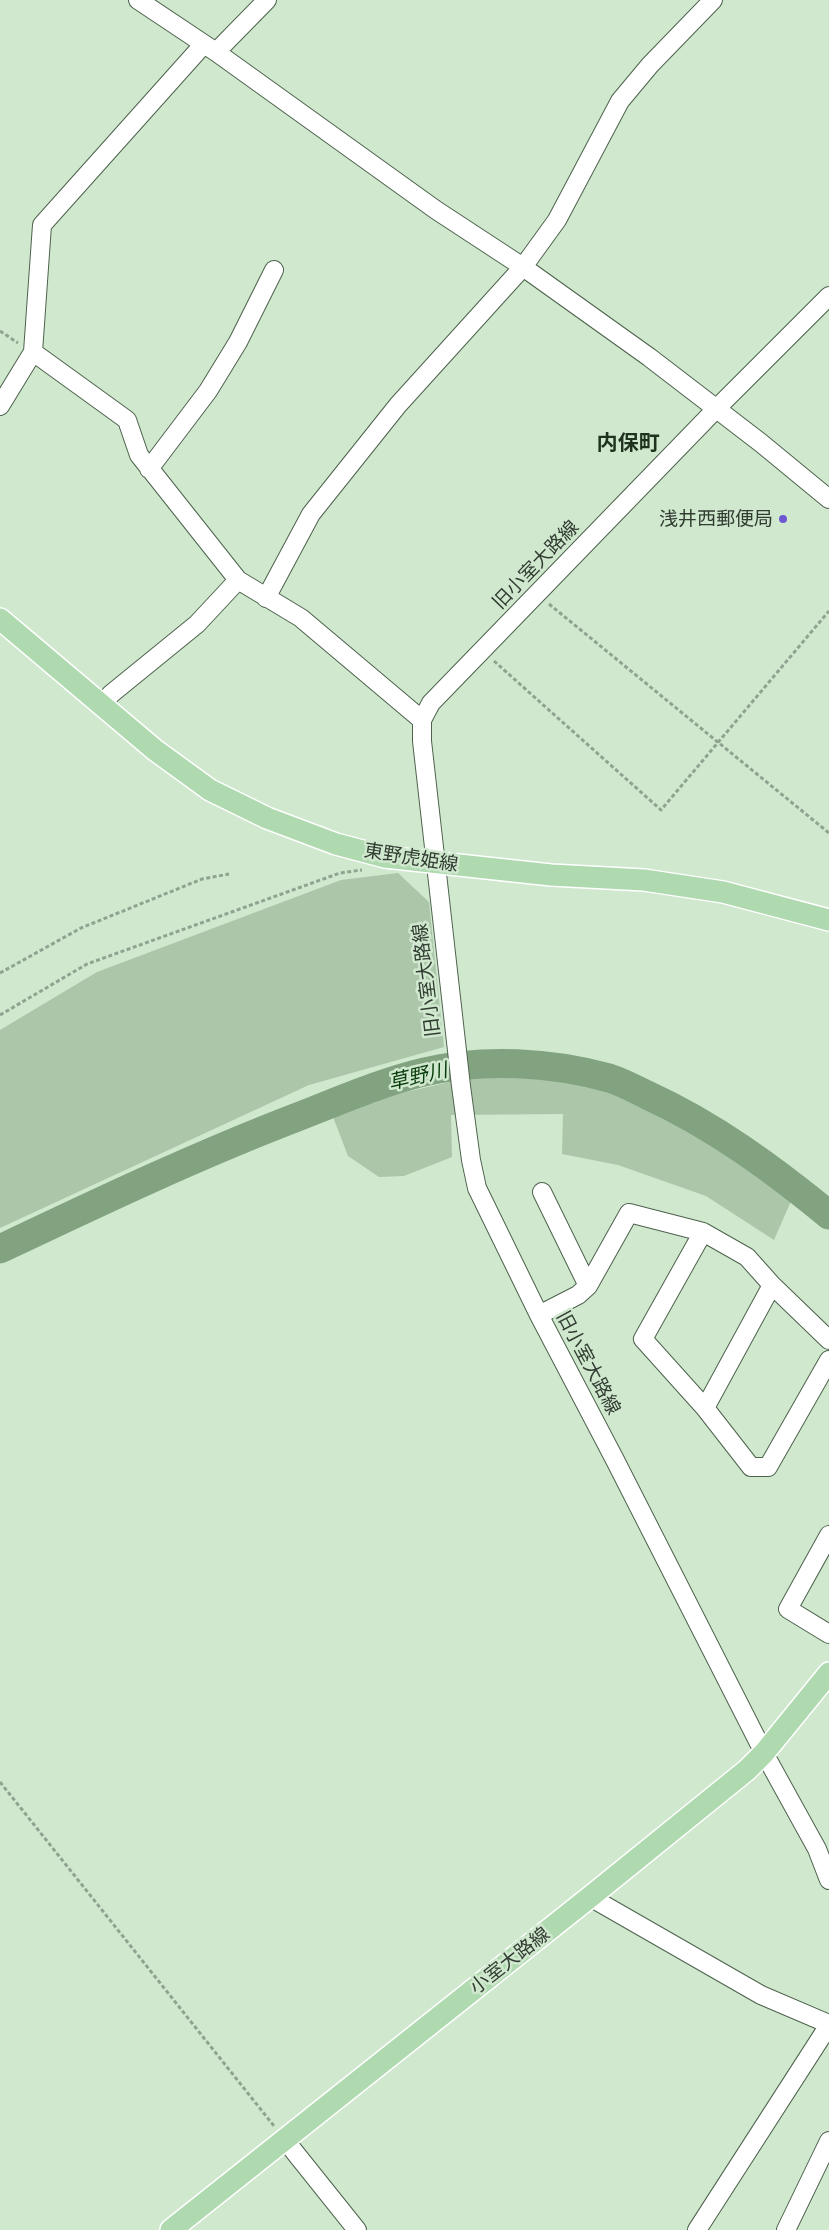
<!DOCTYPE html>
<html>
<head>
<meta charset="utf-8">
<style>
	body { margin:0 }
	canvas { display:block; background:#cfe8ce }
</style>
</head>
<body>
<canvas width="829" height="2230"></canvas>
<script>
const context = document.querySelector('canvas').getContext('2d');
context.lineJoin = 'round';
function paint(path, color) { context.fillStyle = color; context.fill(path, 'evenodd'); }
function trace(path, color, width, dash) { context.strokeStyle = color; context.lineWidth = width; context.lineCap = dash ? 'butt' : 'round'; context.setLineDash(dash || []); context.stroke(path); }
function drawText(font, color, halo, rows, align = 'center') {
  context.font = font + ' Mulish,"Noto Sans JP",sans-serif'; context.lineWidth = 5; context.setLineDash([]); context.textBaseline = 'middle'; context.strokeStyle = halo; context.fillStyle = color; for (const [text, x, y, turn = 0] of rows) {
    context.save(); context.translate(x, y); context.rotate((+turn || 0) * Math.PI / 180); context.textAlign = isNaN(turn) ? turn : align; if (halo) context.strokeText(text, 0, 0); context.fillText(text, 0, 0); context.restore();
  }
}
paint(new Path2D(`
	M 398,873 L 429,902 L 444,1047 L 309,1085 L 0,1228 L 0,1030 L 97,972 L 341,880 Z
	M 490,1073 L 592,1081 L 682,1121 L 795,1192 L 774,1240 L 706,1196 L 618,1165 L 562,1154 L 563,1114 L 451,1115 L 452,1157 L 404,1176 L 379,1177 L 348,1156 L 330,1109 Z`), '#acc6aa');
trace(new Path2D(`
	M 0,1249 C 99,1202 198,1155 300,1116 C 341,1100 382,1082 424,1072 C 484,1058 551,1062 609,1078 C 622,1082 635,1089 647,1095 C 713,1125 773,1169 829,1215`), '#82a380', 29);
const minor = new Path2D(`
	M 138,0 L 216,52 L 436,210 L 523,267 L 649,357 L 761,443 L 829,499
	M 216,52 L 267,0
	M 829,296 L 717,408 L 431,703 L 422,720 L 422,741 L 461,1086 L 471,1160 L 477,1188 L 539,1315 L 615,1460 L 764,1753 L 817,1849 L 829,1880
	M 33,352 L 127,420 L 139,455 L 238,580 L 301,618 L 422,720
	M 0,406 L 33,352 L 42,225 L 203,45
	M 149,469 L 208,391 L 238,342 L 274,270
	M 266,598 L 311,514 L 398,405 L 523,267 L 557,220 L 620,101 L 650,65 L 713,0
	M 102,706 L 111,694 L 197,624 L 238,580
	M 542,1192 L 588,1286
	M 703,1232 L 643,1339 L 705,1408 L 751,1467 L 768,1467 L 829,1360
	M 539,1315 L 578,1295 L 588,1286 L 629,1213 L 703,1232 L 747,1257 L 772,1285 L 829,1340
	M 705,1408 L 772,1285
	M 829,1535 L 788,1609 L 829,1634
	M 590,1897 L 761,1995 L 829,2024
	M 285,2140 L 357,2230
	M 697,2230 L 829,2025
	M 786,2230 L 829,2141`);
const major = new Path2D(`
	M 0,619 L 155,750 L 210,790 L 267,818 L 336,844 L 385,857 L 551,875 L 644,880 L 723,892 L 829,920
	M 171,2230 L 590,1897 L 747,1770 L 764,1753 L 829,1673`);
trace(minor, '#4d624c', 20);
trace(major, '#fff', 24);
trace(new Path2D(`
	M 0,331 L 18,343
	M 549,604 L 829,833
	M 494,661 L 661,810 L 829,611
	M 0,973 L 81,928 L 202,879 L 229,874
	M 0,1015 L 87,964 L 340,873 L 362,870
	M 0,1782 L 274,2126`), '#90a390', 3, [4, 2.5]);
trace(minor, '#fff', 18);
trace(major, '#afd9ae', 21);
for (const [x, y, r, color] of [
	[783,519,5,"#6d58d2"]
]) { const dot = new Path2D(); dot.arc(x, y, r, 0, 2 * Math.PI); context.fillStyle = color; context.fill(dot); trace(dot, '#cfe8ce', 2); }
drawText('19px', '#323c32', '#cfe8ce', [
	["浅井西郵便局",773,519]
], 'right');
drawText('19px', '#323c32', '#cfe8ce', [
	["旧小室大路線",536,565,-46],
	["東野虎姫線",411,858,9],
	["旧小室大路線",427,980,-97],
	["旧小室大路線",588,1363,62],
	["小室大路線",510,1961,-38]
]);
drawText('italic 20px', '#0a3c0c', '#cfe8ce', [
	["草野川",418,1077,-13]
]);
drawText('bold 21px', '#1f321e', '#cfe8ce', [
	["内保町",628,444]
]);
</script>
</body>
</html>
